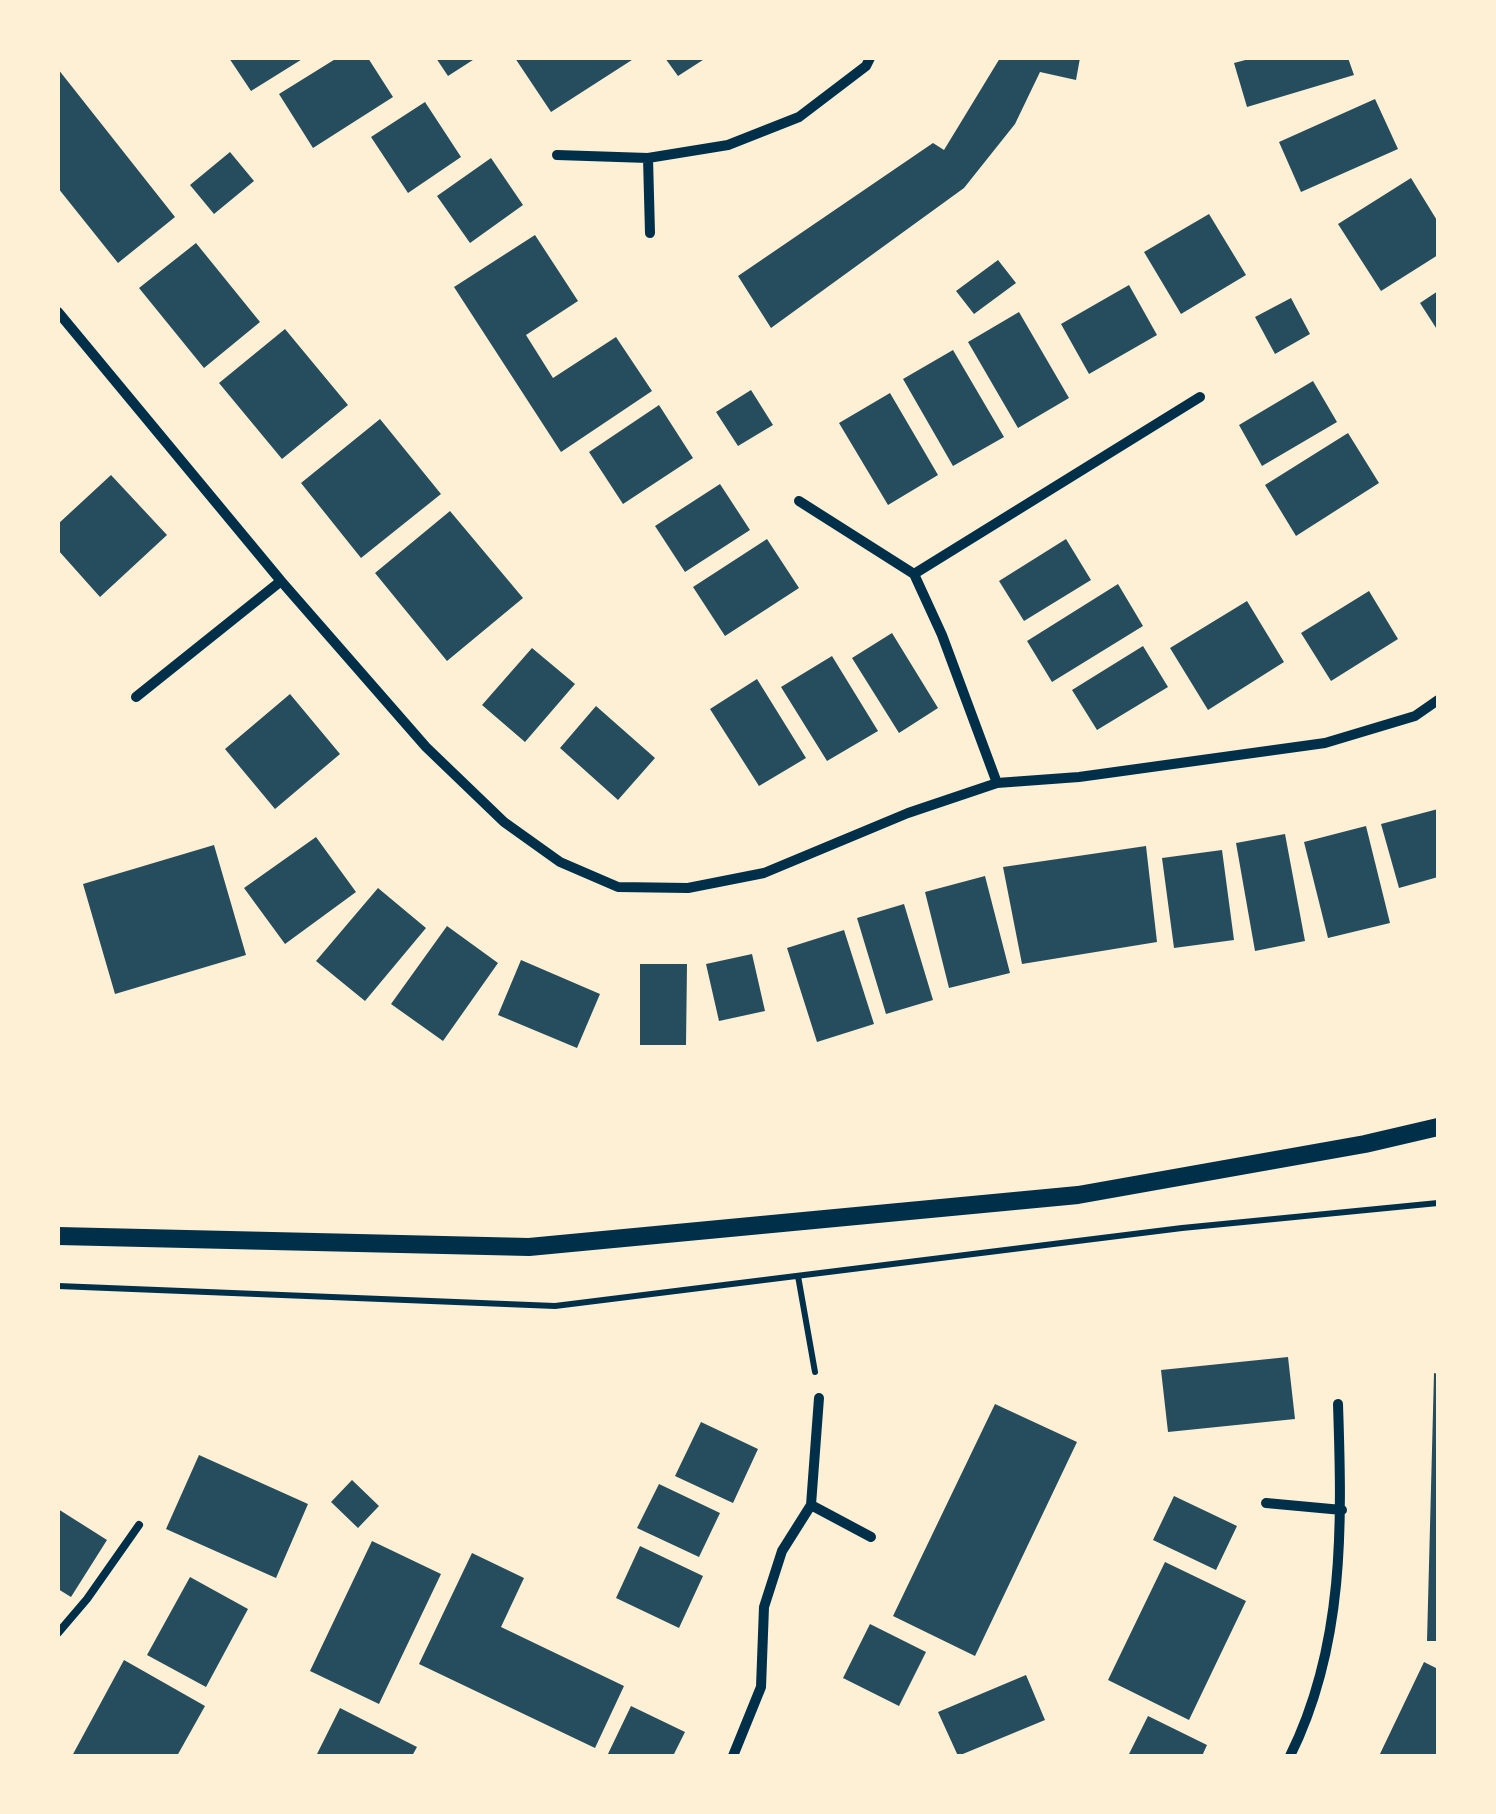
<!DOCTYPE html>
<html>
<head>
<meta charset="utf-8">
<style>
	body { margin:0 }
	#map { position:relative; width:1496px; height:1814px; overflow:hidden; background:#fdf0d5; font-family:"Alegreya Sans",sans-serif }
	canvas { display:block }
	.frame { position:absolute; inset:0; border:60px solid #fdf0d5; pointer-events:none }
</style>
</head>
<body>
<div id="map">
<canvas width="1496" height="1814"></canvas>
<div class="frame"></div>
</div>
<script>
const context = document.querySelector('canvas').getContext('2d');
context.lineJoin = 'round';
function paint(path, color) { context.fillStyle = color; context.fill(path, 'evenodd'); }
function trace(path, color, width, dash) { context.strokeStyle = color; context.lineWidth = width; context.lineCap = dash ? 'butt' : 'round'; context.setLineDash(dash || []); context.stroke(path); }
paint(new Path2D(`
	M 229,58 L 304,58 L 251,91 Z
	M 337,58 L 368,58 L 393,97 L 313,148 L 279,94 Z
	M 436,58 L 476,58 L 448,76 Z
	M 515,58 L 635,58 L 551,112 Z
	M 665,58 L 706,58 L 678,76 Z
	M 1000,58 L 1080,58 L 1076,80 L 1040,72 L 1015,124 L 964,188 L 771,328 L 738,276 L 933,143 L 944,150 Z
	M 1253,58 L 1348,58 L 1354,75 L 1247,107 L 1234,63 Z
	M 58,69 L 175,217 L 118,263 L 58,188 Z
	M 1375,99 L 1398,149 L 1301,192 L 1279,142 Z
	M 425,102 L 461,157 L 408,193 L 371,137 Z
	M 230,152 L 254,181 L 214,214 L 190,185 Z
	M 491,158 L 523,205 L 470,243 L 437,196 Z
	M 1411,178 L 1438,222 L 1438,255 L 1381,291 L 1338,224 Z
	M 1209,214 L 1246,275 L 1181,314 L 1144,252 Z
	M 535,235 L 578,301 L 526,335 L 553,378 L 616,337 L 652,391 L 561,452 L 454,287 Z
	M 196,243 L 260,322 L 204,368 L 139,288 Z
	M 998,260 L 1016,283 L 974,314 L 956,291 Z
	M 1129,285 L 1157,335 L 1089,374 L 1061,324 Z
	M 1438,291 L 1438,331 L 1420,303 Z
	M 1291,298 L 1310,334 L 1275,354 L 1255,317 Z
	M 1019,312 L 1069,398 L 1018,428 L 968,342 Z
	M 285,329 L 348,405 L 282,459 L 219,383 Z
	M 953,350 L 1004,437 L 953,466 L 903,379 Z
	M 1313,381 L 1337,422 L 1262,466 L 1239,425 Z
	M 751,390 L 773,425 L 738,446 L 716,412 Z
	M 890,393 L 938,475 L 888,505 L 839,423 Z
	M 659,405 L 693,458 L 623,504 L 589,452 Z
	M 380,419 L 441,494 L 361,558 L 301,483 Z
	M 1348,433 L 1379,483 L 1296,536 L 1265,485 Z
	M 111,475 L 167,535 L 100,597 L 58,550 L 58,524 Z
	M 720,484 L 750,530 L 685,572 L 655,526 Z
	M 450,511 L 523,598 L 447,661 L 375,573 Z
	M 767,539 L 799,588 L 725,636 L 693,587 Z
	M 1066,539 L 1091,580 L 1024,621 L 999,581 Z
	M 1118,584 L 1143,626 L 1052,682 L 1027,641 Z
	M 1369,591 L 1398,639 L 1331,681 L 1301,633 Z
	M 1247,601 L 1284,662 L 1208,710 L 1170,648 Z
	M 892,633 L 938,708 L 899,733 L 852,658 Z
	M 1143,646 L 1168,687 L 1097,730 L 1072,690 Z
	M 532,648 L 575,684 L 525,742 L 482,705 Z
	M 832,656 L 878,731 L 827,761 L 781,687 Z
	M 757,679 L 806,758 L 759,786 L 710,709 Z
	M 290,694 L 340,754 L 275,809 L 225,749 Z
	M 596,706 L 655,758 L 618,800 L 560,748 Z
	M 1438,809 L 1438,877 L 1399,888 L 1381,824 Z
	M 1366,826 L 1390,923 L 1328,938 L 1304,842 Z
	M 1285,834 L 1305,941 L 1255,951 L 1236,843 Z
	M 316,837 L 356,892 L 285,944 L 244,888 Z
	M 214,845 L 246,955 L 115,994 L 83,884 Z
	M 1146,846 L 1157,942 L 1022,964 L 1003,867 Z
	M 1222,850 L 1234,940 L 1174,948 L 1162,858 Z
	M 985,876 L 1010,973 L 949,988 L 925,892 Z
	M 378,888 L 426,928 L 365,1001 L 316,961 Z
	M 904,904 L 933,1000 L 886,1014 L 857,918 Z
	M 447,926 L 498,963 L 443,1041 L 391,1004 Z
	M 844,930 L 874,1024 L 817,1042 L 787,948 Z
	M 752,954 L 765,1011 L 719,1021 L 706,964 Z
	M 521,960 L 600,994 L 577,1048 L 498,1015 Z
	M 640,964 L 687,964 L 686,1045 L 640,1045 Z
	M 1288,1357 L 1295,1419 L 1168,1432 L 1161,1370 Z
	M 1434,1373 L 1438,1374 L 1438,1641 L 1427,1641 Z
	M 995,1404 L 1077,1442 L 975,1656 L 893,1616 Z
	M 701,1422 L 758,1449 L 733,1503 L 675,1476 Z
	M 199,1455 L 308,1504 L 276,1578 L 166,1529 Z
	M 352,1480 L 379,1506 L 358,1528 L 331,1502 Z
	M 659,1484 L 720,1513 L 699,1557 L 637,1528 Z
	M 1174,1496 L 1237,1526 L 1216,1570 L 1153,1540 Z
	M 58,1509 L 107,1540 L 71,1597 L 58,1589 Z
	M 372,1541 L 441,1574 L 379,1704 L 310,1671 Z
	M 640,1546 L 703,1576 L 679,1628 L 616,1598 Z
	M 472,1553 L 524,1578 L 501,1627 L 624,1686 L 595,1748 L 419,1664 Z
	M 1165,1562 L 1246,1601 L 1189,1720 L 1108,1680 Z
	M 190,1577 L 248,1609 L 206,1687 L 147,1655 Z
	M 870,1624 L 926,1652 L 899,1706 L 843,1678 Z
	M 124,1660 L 205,1706 L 177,1756 L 72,1756 Z
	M 1424,1662 L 1438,1669 L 1438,1756 L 1379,1756 Z
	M 1026,1675 L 1045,1720 L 958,1756 L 938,1712 Z
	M 631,1706 L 685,1732 L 673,1756 L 607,1756 Z
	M 340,1708 L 417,1747 L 412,1756 L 316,1756 Z
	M 1148,1716 L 1207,1745 L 1202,1756 L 1128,1756 Z`), '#264d5e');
trace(new Path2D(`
	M 798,1276 L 815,1372
	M 58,1286 L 555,1306 L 1182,1228 L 1438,1203`), '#003049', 6);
trace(new Path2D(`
	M 58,1633 L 87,1599 L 139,1525`), '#003049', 8);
trace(new Path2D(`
	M 557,155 L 648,158 L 728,145 L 799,117 L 866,66 L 870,58
	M 648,158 L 650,233
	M 58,312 L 281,581 L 426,747 L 504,822 L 560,862 L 618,887 L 688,888 L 764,873 L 908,813 L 997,783 L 1079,777 L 1325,743 L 1415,716 L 1438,700
	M 799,501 L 914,574
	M 136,697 L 281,581
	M 997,783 L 942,635 L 914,574 L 1200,397
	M 1266,1503 L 1342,1510
	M 811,1505 L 871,1537
	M 733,1756 L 761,1687 L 764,1607 L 782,1551 L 811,1505 L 819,1398
	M 1290,1756 C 1345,1645 1342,1525 1338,1404`), '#003049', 10);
trace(new Path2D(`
	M 58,1236 L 529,1247 L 1078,1195 L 1365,1144 L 1438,1127`), '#003049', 18);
</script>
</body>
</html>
